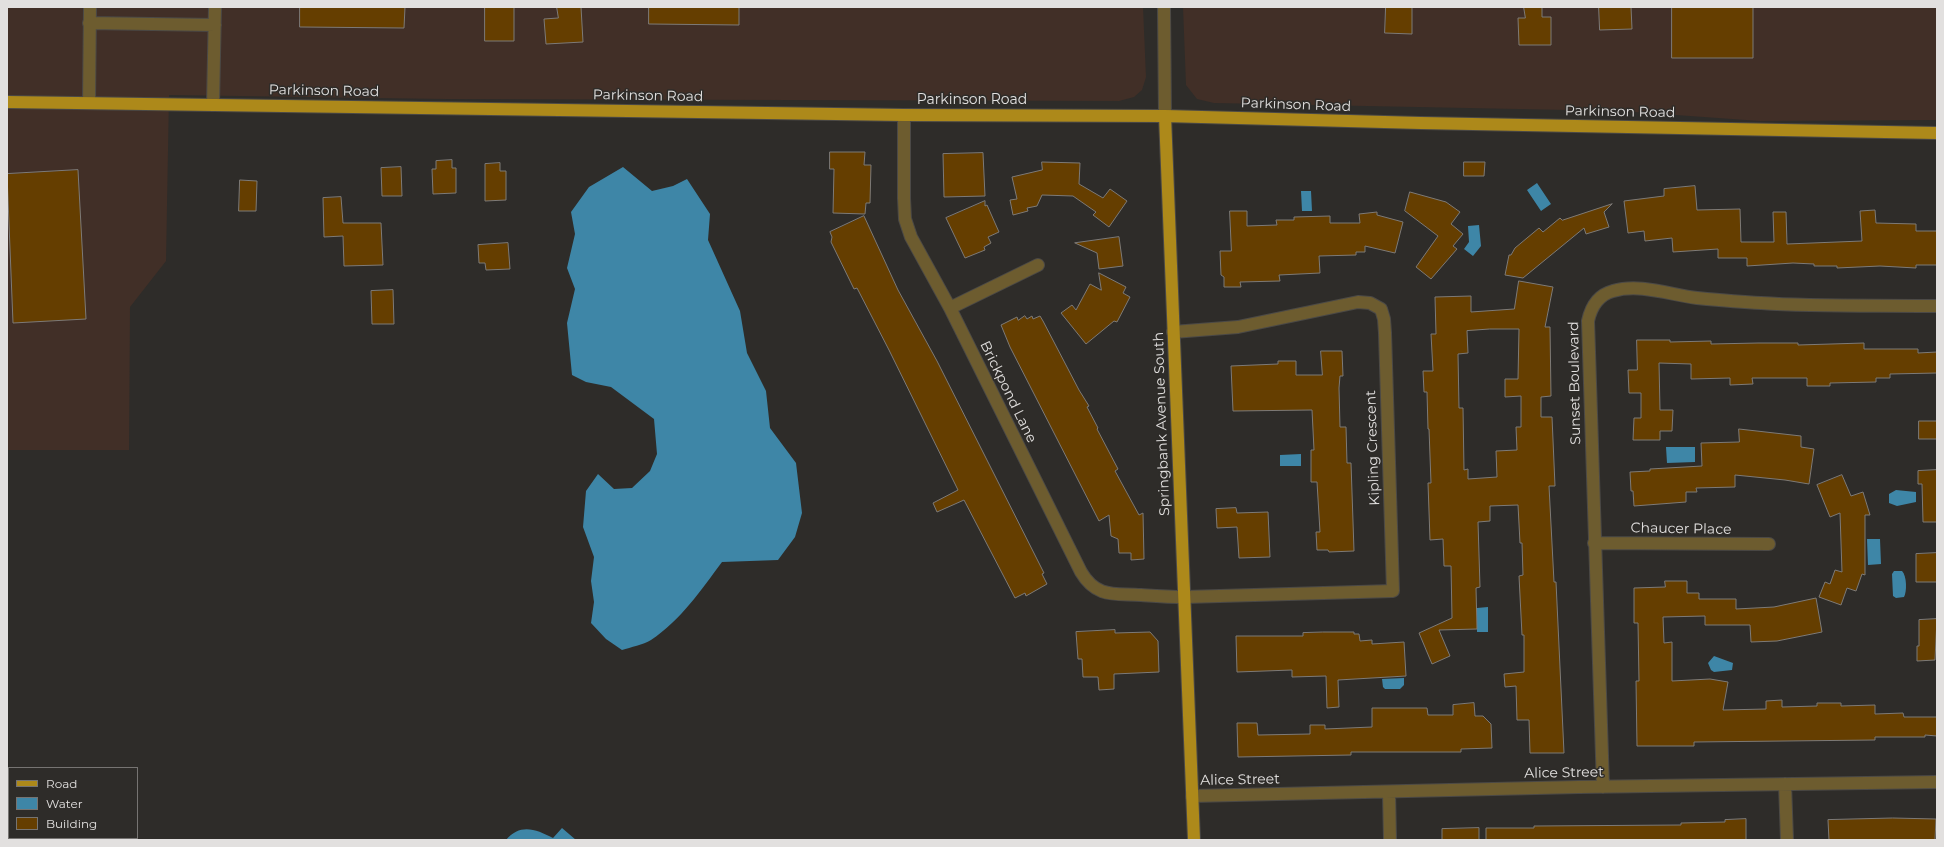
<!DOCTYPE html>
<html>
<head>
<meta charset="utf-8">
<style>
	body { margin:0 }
	#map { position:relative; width:1944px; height:847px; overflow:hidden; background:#2e2c29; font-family:Montserrat,sans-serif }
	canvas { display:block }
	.frame { position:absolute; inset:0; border:8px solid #e2e0df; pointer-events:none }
	.legend { position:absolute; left:8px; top:767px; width:130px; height:72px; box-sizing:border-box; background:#2e2c29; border:1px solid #767472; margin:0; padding:5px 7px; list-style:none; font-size:12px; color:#e2e0df }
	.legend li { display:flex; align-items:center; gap:8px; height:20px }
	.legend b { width:20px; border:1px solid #767472 }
</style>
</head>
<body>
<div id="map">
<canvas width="1944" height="847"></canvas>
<div class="frame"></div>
<ul class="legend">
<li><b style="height:5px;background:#ad891a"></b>Road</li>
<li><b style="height:11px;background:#3e86a7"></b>Water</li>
<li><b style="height:11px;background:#653e00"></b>Building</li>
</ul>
</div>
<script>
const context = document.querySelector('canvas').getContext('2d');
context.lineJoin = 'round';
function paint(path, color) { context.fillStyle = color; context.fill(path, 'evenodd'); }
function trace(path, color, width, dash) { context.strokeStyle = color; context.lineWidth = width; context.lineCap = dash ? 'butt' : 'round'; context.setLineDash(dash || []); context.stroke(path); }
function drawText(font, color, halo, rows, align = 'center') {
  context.font = font + ' Montserrat,sans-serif'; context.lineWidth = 3; context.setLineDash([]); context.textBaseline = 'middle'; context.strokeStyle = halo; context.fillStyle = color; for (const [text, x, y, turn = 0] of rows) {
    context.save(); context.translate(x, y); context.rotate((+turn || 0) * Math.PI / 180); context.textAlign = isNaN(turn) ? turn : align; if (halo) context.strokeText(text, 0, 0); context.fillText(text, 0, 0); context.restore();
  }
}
paint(new Path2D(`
	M 7,7 L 1143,7 L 1146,77 L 1142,90 L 1134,97 L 1119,101 L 445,99 L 169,95 L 166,261 L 130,307 L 129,450 L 7,450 Z
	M 1183,7 L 1937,7 L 1937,120 L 1760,121 L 1620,111 L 1214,103 L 1197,99 L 1186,85 Z`), '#412f27');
paint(new Path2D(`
	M 623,167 L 652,191 L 673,186 L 687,179 L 710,214 L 708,240 L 740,311 L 747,353 L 766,391 L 770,428 L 796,463 L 802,513 L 795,537 L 778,560 L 722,562 C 701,590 681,620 651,640 C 643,645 631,647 622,650 L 606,639 L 591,623 L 594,602 L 591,581 L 594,557 L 583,527 L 586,491 L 598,474 L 614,489 L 632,488 L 650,471 L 657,454 L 654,419 L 611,387 L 586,382 L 572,375 L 567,323 L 575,289 L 567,268 L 575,234 L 571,212 L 589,187 Z
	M 1537,183 L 1551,204 L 1541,211 L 1527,190 Z
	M 1301,191 L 1311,191 L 1312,211 L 1302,211 Z
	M 1479,225 L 1481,246 L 1473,256 L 1464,249 L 1469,242 L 1468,226 Z
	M 1666,447 L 1695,447 L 1695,462 L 1667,463 Z
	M 1301,454 L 1301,466 L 1280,466 L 1280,455 Z
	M 1896,490 L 1916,492 L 1916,502 L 1897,506 L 1889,503 L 1889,494 Z
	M 1867,539 L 1880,539 L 1881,564 L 1868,565 Z
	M 1894,571 L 1902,571 C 1907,576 1907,592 1904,597 L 1896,598 L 1893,596 L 1892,574 Z
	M 1488,607 L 1488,632 L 1477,632 L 1477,608 Z
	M 1714,656 L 1733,663 L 1732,670 L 1714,672 L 1711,670 L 1708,663 Z
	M 1404,678 L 1404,685 L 1400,689 L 1385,689 L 1383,687 L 1382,679 Z
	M 562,828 L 576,840 L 506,840 C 520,823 536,829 553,838 Z`), '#3e86a7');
const building = new Path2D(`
	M 300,7 L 405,7 L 404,28 L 300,27 Z
	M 485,7 L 514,7 L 514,41 L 485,41 Z
	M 557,7 L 581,7 L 583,42 L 546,44 L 544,19 L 558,18 Z
	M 649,7 L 739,7 L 739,25 L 649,24 Z
	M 1386,7 L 1412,7 L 1412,34 L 1385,33 Z
	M 1524,7 L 1542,7 L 1542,17 L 1551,17 L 1551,45 L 1519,45 L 1518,18 L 1525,18 Z
	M 1599,7 L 1631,7 L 1632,29 L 1600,30 Z
	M 1672,7 L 1753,7 L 1753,58 L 1672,58 Z
	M 830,152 L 865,152 L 864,165 L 871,165 L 870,203 L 866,203 L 865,214 L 833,213 L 834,169 L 830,169 Z
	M 983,153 L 985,196 L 944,197 L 943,154 Z
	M 452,160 L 452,168 L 456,168 L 456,193 L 433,194 L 432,169 L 436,169 L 436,161 Z
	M 1042,162 L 1080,163 L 1079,184 L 1103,198 L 1110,189 L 1127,201 L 1109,227 L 1093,215 L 1096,212 L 1073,196 L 1042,195 L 1037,206 L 1027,208 L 1028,211 L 1013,215 L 1010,200 L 1017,199 L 1012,177 L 1042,170 Z
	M 1464,162 L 1485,162 L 1484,176 L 1464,176 Z
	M 500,163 L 500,171 L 506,171 L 506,200 L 485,201 L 485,164 Z
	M 401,167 L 402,196 L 382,196 L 381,168 Z
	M 78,170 L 86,319 L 13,323 L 7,174 Z
	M 240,180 L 257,181 L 256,211 L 239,211 Z
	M 1695,186 L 1697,210 L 1740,209 L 1741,242 L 1774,242 L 1773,212 L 1786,212 L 1787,244 L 1862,241 L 1860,211 L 1875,210 L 1876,223 L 1916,224 L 1916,231 L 1937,231 L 1937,265 L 1916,265 L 1916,268 L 1880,266 L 1837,268 L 1837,266 L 1814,266 L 1814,264 L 1793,263 L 1747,266 L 1747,258 L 1718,258 L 1718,249 L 1673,252 L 1672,238 L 1645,241 L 1644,231 L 1628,233 L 1624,201 L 1664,196 L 1664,189 Z
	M 1410,192 L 1446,202 L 1460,212 L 1451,224 L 1463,234 L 1453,246 L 1457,249 L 1431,279 L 1416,267 L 1438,236 L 1405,211 Z
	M 341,197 L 343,223 L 381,223 L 383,265 L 344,266 L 343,236 L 324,237 L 323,198 Z
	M 985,201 L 985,206 L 987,205 L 999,232 L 988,237 L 991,243 L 984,247 L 985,250 L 965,258 L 946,218 Z
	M 1612,204 L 1604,212 L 1609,227 L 1586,234 L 1584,228 L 1523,278 L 1505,275 L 1509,255 L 1511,255 L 1515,248 L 1539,228 L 1543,232 L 1560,218 L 1562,220 Z
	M 1230,211 L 1247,211 L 1247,226 L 1277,225 L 1276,220 L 1294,220 L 1294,217 L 1330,216 L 1330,223 L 1360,223 L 1359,214 L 1377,212 L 1377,215 L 1403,222 L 1395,253 L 1365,246 L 1365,252 L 1356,252 L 1356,255 L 1319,256 L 1320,273 L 1279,275 L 1280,281 L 1240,282 L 1241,287 L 1224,287 L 1224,277 L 1221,275 L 1220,251 L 1231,251 Z
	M 864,216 L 898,290 L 937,361 L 1044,573 L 1042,574 L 1047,584 L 1026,596 L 1025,593 L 1015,598 L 964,500 L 937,512 L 933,503 L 958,490 L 889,350 L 857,288 L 854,289 L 831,242 L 832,237 L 830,232 Z
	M 1119,237 L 1123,266 L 1099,269 L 1097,253 L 1075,243 Z
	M 508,243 L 510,269 L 486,270 L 485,263 L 479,263 L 478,245 Z
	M 1099,273 L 1126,287 L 1123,293 L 1130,297 L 1117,322 L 1114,321 L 1086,344 L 1061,313 L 1072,305 L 1076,310 L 1090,284 L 1101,290 Z
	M 1519,281 L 1553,287 L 1545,327 L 1550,327 L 1551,396 L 1541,397 L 1541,417 L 1552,417 L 1555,486 L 1549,486 L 1554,582 L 1556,582 L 1564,753 L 1530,753 L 1529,720 L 1517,720 L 1516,686 L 1505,687 L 1504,674 L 1524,672 L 1524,635 L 1522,635 L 1519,576 L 1523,575 L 1522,543 L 1520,543 L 1518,505 L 1490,506 L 1490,521 L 1478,522 L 1480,587 L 1476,588 L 1477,629 L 1439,630 L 1450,656 L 1432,664 L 1419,633 L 1452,618 L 1451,566 L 1444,566 L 1443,539 L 1430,540 L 1428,483 L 1431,483 L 1429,429 L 1428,429 L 1427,392 L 1424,392 L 1423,371 L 1433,371 L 1431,334 L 1436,334 L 1435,297 L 1471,296 L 1471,312 L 1514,309 ZM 1490,329 L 1519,329 L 1518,379 L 1505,379 L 1505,397 L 1521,396 L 1521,427 L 1516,427 L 1517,450 L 1496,451 L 1497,477 L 1468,479 L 1468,469 L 1464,470 L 1463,408 L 1459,408 L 1458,354 L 1468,353 L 1467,331 Z
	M 393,290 L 394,324 L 372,324 L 371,291 Z
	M 1025,316 L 1027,319 L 1032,316 L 1033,319 L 1040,316 L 1043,321 L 1079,390 L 1089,406 L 1087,407 L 1098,428 L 1097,429 L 1118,469 L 1115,471 L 1139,515 L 1143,513 L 1144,559 L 1131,560 L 1131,553 L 1119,553 L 1118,539 L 1111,536 L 1109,515 L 1099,521 L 1010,347 L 1001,325 L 1017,317 L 1018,320 Z
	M 1637,340 L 1670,340 L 1670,342 L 1711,341 L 1711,344 L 1758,343 L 1798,343 L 1798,345 L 1864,343 L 1864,349 L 1918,349 L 1918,353 L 1937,352 L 1937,373 L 1890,374 L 1890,378 L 1876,378 L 1876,382 L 1830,383 L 1830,386 L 1807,386 L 1807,378 L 1752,378 L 1753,384 L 1730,385 L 1730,378 L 1691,379 L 1691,364 L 1659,363 L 1660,410 L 1673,410 L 1672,431 L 1660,431 L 1660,440 L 1633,440 L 1634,418 L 1641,418 L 1641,393 L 1629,393 L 1628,370 L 1637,370 Z
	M 1321,351 L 1342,351 L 1343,376 L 1340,376 L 1339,388 L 1340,427 L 1346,427 L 1347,463 L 1351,463 L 1354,551 L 1329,552 L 1328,550 L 1317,550 L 1316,532 L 1320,532 L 1317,482 L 1311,482 L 1311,450 L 1314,450 L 1312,410 L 1233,411 L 1231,366 L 1278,364 L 1278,361 L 1296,361 L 1296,375 L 1322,375 Z
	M 1919,421 L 1937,421 L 1937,439 L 1919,439 Z
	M 1739,429 L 1801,436 L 1801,447 L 1814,449 L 1809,484 L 1785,480 L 1735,475 L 1735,487 L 1696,488 L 1697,492 L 1686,492 L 1686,502 L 1634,506 L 1633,491 L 1631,491 L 1630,472 L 1650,471 L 1650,469 L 1702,466 L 1701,443 L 1739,442 Z
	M 1937,470 L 1937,522 L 1923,522 L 1922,484 L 1918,484 L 1918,471 Z
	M 1842,475 L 1851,496 L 1863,492 L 1870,515 L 1865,515 L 1865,575 L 1862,574 L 1856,591 L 1847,588 L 1841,605 L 1819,597 L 1825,582 L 1830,584 L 1835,570 L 1842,572 L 1840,513 L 1830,517 L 1817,485 Z
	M 1236,508 L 1237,513 L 1268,512 L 1270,557 L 1239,558 L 1237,527 L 1217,528 L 1216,509 Z
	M 1937,553 L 1937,582 L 1916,582 L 1916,554 Z
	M 1665,581 L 1687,581 L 1687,593 L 1699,593 L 1699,599 L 1736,599 L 1736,609 L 1774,607 L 1816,598 L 1822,632 L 1777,641 L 1751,642 L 1750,625 L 1705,625 L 1705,616 L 1663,617 L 1664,643 L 1672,642 L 1672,681 L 1710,679 L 1728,682 L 1723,710 L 1766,709 L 1766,701 L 1782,700 L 1782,707 L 1817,706 L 1817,703 L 1841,703 L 1841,706 L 1875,705 L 1875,714 L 1903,713 L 1904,717 L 1937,717 L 1937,736 L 1925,735 L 1925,737 L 1875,737 L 1875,740 L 1694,742 L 1694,746 L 1637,746 L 1636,681 L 1639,681 L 1638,623 L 1634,623 L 1634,588 L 1665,587 Z
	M 1937,619 L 1935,660 L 1917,661 L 1917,646 L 1919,646 L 1919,620 Z
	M 1115,630 L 1115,633 L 1150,632 L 1158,641 L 1159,672 L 1114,674 L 1114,689 L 1099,690 L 1098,677 L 1083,677 L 1082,659 L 1078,659 L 1076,632 Z
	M 1323,632 L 1354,632 L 1354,634 L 1359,634 L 1360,641 L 1372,640 L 1372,644 L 1404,642 L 1406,676 L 1338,680 L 1339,707 L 1327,708 L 1326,676 L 1292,677 L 1292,670 L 1237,672 L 1236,636 L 1303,636 L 1303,633 Z
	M 1474,703 L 1475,716 L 1483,716 L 1491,724 L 1492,748 L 1461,749 L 1461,752 L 1351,752 L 1351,755 L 1238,757 L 1237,723 L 1257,723 L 1258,735 L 1310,734 L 1310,725 L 1325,725 L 1325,729 L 1372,727 L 1372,708 L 1427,708 L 1428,715 L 1453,715 L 1453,705 Z
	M 1893,818 L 1936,819 L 1935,840 L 1829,840 L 1828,820 Z
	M 1746,819 L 1746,840 L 1486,840 L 1486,828 L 1534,828 L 1534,826 L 1681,825 L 1681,823 L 1725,822 L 1725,820 Z
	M 1479,828 L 1479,840 L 1442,840 L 1442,829 Z`);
paint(building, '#653e00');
trace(building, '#7d7a77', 1);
const minor = new Path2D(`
	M 1164,7 L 1165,116
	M 89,23 L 215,25
	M 89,103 L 90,7
	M 213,105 L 215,7
	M 904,115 L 904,198 L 905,219 L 911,237 L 950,308 L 1081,572 C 1097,599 1116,593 1141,595 C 1156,596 1170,597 1185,597 L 1393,591 L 1385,333 L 1384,319 L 1381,309 L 1370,303 L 1358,302 L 1238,327 L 1173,332
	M 950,308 L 1038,265
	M 1594,543 L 1769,544
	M 1785,784 L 1787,840
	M 1603,787 L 1588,321 C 1591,307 1598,295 1613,291 C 1640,283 1671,295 1697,298 C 1718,300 1740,302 1761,303 C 1819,307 1879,305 1937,306
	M 1389,792 L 1390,840
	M 1192,796 L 1579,787 L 1937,782`);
const major = new Path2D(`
	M 7,102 L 904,115 L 1165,116 L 1421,123 L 1937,133
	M 1165,116 L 1194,840`);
trace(minor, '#4b4946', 14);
trace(major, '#4b4946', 14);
trace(minor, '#6d5c2f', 12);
trace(major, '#ad891a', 12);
drawText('14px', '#e2e0df', '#2e2c29', [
	["Parkinson Road",324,91,1],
	["Parkinson Road",648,96,1],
	["Parkinson Road",972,100],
	["Parkinson Road",1296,105,2],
	["Parkinson Road",1620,112,1],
	["Sunset Boulevard",1575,383,-91],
	["Brickpond Lane",1008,392,64],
	["Springbank Avenue South",1162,424,-92],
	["Kipling Crescent",1373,448,-92],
	["Chaucer Place",1681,529,1],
	["Alice Street",1564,773,-1],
	["Alice Street",1240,780,-1]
]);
</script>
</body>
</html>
